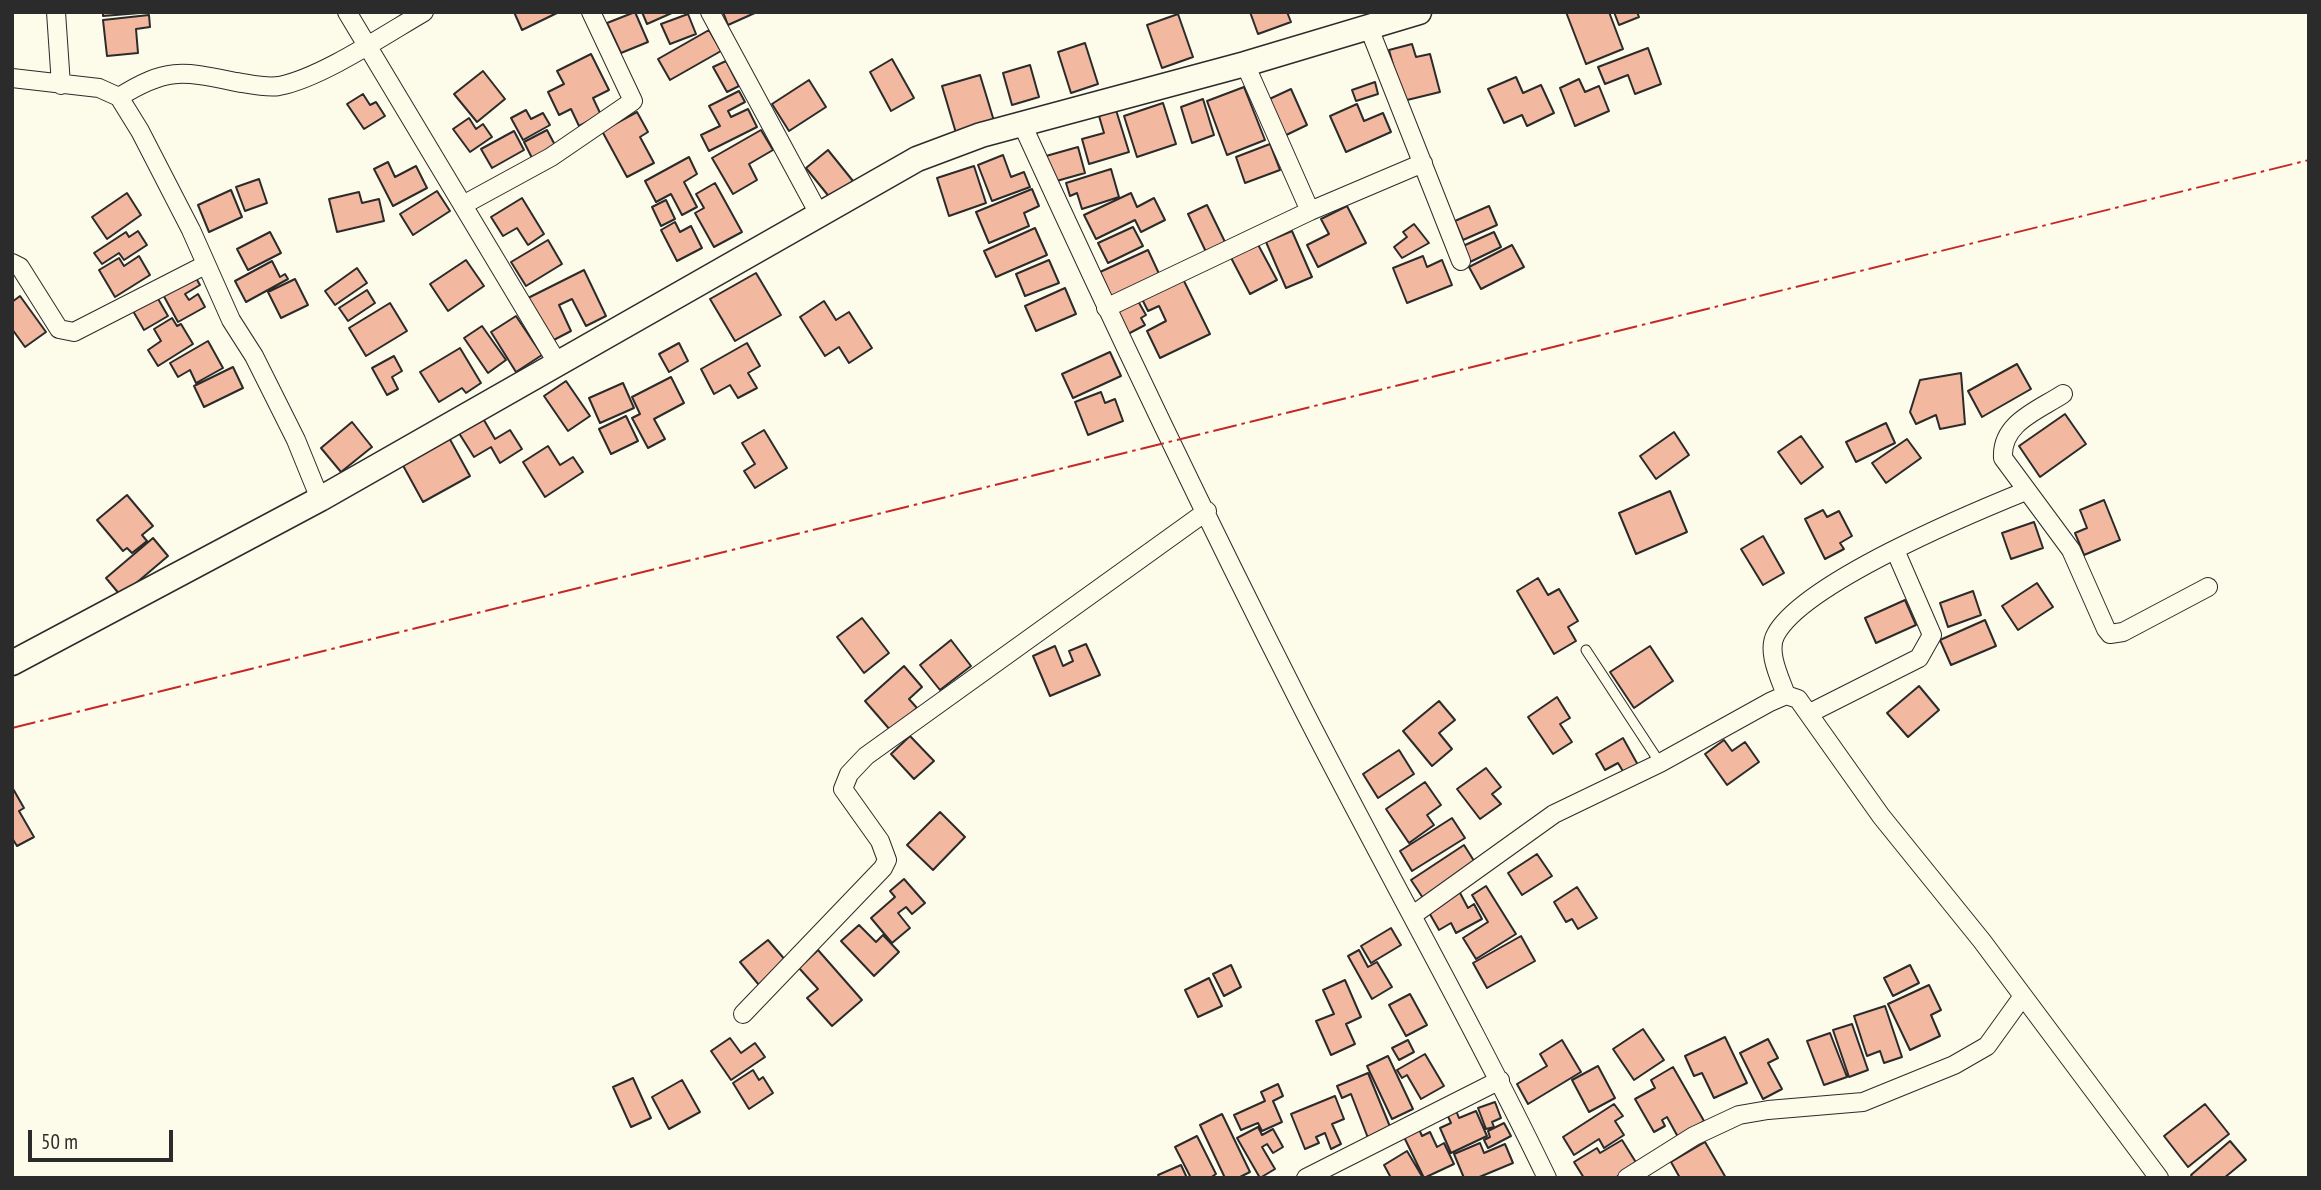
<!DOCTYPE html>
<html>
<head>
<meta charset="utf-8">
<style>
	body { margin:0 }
	#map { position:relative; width:2321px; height:1190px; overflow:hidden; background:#fdfbea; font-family:"PT Sans Narrow",sans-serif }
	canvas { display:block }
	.frame { position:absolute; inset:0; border:14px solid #2b2b2b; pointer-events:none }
	.scale { position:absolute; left:28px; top:1130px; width:145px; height:32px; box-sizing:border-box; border:4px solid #2b2b2b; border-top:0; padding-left:9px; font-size:21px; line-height:24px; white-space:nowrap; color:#2b2b2b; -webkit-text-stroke:5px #fdfbea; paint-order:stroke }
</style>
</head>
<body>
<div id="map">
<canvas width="2321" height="1190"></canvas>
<div class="frame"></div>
<div class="scale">50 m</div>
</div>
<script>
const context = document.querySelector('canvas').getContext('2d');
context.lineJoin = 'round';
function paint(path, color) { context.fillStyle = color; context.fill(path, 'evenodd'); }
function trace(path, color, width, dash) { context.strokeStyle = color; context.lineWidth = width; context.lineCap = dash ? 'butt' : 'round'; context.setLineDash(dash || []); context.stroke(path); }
const building = new Path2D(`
	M 103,12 L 140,12 L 140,13 L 103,16 Z
	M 514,12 L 559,12 L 522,30 Z
	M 635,12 L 648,42 L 621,53 L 607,23 Z
	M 642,12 L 674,12 L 647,24 Z
	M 723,12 L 757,12 L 728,25 Z
	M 1250,12 L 1287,12 L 1291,22 L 1258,34 Z
	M 1566,12 L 1609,12 L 1623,49 L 1586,64 Z
	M 1614,12 L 1637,12 L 1639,17 L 1619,25 Z
	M 688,14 L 696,34 L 670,44 L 661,24 Z
	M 1178,14 L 1193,57 L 1162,68 L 1147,25 Z
	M 149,15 L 150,27 L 136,29 L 138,53 L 107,56 L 103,20 Z
	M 709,30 L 721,51 L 670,80 L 658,59 Z
	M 1085,43 L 1098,84 L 1071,93 L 1058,52 Z
	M 1412,44 L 1416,57 L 1430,54 L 1440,92 L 1403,101 L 1389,50 Z
	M 1648,48 L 1661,84 L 1635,94 L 1628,75 L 1605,84 L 1598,67 Z
	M 591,54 L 609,90 L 593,98 L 601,115 L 579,126 L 571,109 L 559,115 L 548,92 L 564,84 L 557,71 Z
	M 892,59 L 914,98 L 891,111 L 870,72 Z
	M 726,61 L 739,86 L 727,92 L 713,67 Z
	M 1030,65 L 1039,97 L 1012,105 L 1003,73 Z
	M 483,71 L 505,99 L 477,122 L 454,94 Z
	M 980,75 L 994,121 L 956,133 L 942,86 Z
	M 1516,77 L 1523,93 L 1541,85 L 1554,113 L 1527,126 L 1522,115 L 1504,123 L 1488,89 Z
	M 1579,79 L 1585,92 L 1599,86 L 1609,111 L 1575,126 L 1560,88 Z
	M 809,80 L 826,107 L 789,131 L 772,104 Z
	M 1375,82 L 1378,94 L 1356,101 L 1352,90 Z
	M 1244,87 L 1265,140 L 1227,155 L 1207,101 Z
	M 1291,89 L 1307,125 L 1280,138 L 1263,102 Z
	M 739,91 L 745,102 L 728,111 L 731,117 L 748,109 L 757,127 L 709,151 L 701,135 L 720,126 L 709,106 Z
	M 363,94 L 370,105 L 376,102 L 385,116 L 364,129 L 347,104 Z
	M 1203,99 L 1214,135 L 1192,143 L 1181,107 Z
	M 1163,103 L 1176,144 L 1137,157 L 1124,116 Z
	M 1357,104 L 1364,121 L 1383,113 L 1391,132 L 1346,152 L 1330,116 Z
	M 526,110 L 531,119 L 543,113 L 550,125 L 523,140 L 511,118 Z
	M 1116,110 L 1129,152 L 1089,164 L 1082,139 L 1104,133 L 1099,116 Z
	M 637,112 L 648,132 L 640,137 L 654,163 L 627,177 L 602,131 Z
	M 469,118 L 476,129 L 483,124 L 492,137 L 470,152 L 453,129 Z
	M 547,130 L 556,147 L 533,160 L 524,142 Z
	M 761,130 L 773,150 L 749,164 L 757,180 L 733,194 L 712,158 Z
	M 514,131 L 524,150 L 492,168 L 481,149 Z
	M 1270,144 L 1280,170 L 1245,183 L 1236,157 Z
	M 1078,147 L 1085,173 L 1053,182 L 1046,156 Z
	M 828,150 L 853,181 L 831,199 L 806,168 Z
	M 1003,155 L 1011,177 L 1024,172 L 1030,187 L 992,201 L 978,165 Z
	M 689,157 L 697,174 L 684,182 L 697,207 L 682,215 L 671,194 L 656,202 L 645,181 Z
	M 388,162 L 395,177 L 416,166 L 427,188 L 393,206 L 374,169 Z
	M 974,166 L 986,203 L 949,216 L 937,178 Z
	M 1111,169 L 1119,197 L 1082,209 L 1077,193 L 1070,196 L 1066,183 Z
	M 259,179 L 267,203 L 245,211 L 236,187 Z
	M 715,183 L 742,232 L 714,247 L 695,213 L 704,208 L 696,194 Z
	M 1032,189 L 1039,206 L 1024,213 L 1029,226 L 989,243 L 976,212 Z
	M 231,190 L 242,217 L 209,232 L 198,205 Z
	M 437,191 L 450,211 L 413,235 L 400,214 Z
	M 359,192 L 362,203 L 379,199 L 384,221 L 337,232 L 329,199 Z
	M 127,193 L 141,215 L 107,239 L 92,217 Z
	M 1131,193 L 1137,207 L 1154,198 L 1165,220 L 1141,232 L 1135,220 L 1096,239 L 1084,215 Z
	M 522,198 L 544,234 L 528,245 L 517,228 L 503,236 L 491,217 Z
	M 666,200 L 675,219 L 661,226 L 652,207 Z
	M 1207,205 L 1226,244 L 1207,254 L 1188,214 Z
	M 1347,206 L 1366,243 L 1318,267 L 1307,245 L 1329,234 L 1321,219 Z
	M 1489,206 L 1497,225 L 1463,240 L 1455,221 Z
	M 675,222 L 680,232 L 691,226 L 702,248 L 677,261 L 661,230 Z
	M 1414,224 L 1429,243 L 1402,258 L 1394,247 L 1407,237 L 1403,232 Z
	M 1133,227 L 1143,246 L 1108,263 L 1098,243 Z
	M 1035,228 L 1047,255 L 996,277 L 984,251 Z
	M 138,231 L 147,245 L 124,260 L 119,253 L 102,264 L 94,253 L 126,232 L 129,237 Z
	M 1292,231 L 1312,277 L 1286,288 L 1266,242 Z
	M 270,232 L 281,253 L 248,270 L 237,249 Z
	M 1494,232 L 1501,247 L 1470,262 L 1463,246 Z
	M 1255,239 L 1277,280 L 1250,294 L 1229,254 Z
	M 548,240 L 562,264 L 526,286 L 511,262 Z
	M 1512,245 L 1524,267 L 1481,289 L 1469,267 Z
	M 1148,250 L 1161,278 L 1113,301 L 1100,272 Z
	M 139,256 L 150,275 L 115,297 L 99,270 L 119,258 L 124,266 Z
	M 1423,256 L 1427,267 L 1442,260 L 1452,285 L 1407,303 L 1393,268 Z
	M 466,260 L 484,286 L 448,311 L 430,284 Z
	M 1049,260 L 1059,283 L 1025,296 L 1016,274 Z
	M 272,261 L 280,277 L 285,274 L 288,279 L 246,302 L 235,281 Z
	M 357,268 L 367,283 L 335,305 L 325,291 Z
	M 584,270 L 606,316 L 586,326 L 572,299 L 559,305 L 571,331 L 548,343 L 526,299 Z
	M 193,273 L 200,285 L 185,294 L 189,300 L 198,294 L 205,307 L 178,322 L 161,291 Z
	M 756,273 L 781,315 L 735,341 L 710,299 Z
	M 1182,277 L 1210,334 L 1160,358 L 1147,331 L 1166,321 L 1159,306 L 1148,311 L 1141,297 Z
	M 295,279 L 308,305 L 281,318 L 268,292 Z
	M 1065,288 L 1076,314 L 1036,331 L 1025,306 Z
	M 367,290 L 375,303 L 348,321 L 339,308 Z
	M 20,296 L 46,332 L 25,347 L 12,329 L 12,302 Z
	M 157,297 L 168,316 L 144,330 L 133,311 Z
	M 824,301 L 836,320 L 849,312 L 872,348 L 849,363 L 839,347 L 825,356 L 800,317 Z
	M 1138,301 L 1146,315 L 1141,318 L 1145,325 L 1126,335 L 1114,314 Z
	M 390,303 L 407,331 L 366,356 L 349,328 Z
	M 516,316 L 542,355 L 516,372 L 491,332 Z
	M 172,318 L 177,326 L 181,324 L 193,344 L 158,366 L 148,350 L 161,341 L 154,329 Z
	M 482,326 L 506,360 L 488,373 L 464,338 Z
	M 208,341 L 223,368 L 196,383 L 190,370 L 178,377 L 170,363 Z
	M 679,343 L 688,361 L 669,372 L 659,354 Z
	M 747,343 L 760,366 L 748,373 L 757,388 L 738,398 L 730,385 L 714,394 L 701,369 Z
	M 460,348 L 481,383 L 466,393 L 462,388 L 439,402 L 420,372 Z
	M 1110,352 L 1121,376 L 1073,398 L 1062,374 Z
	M 394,356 L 402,371 L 392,377 L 398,389 L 387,395 L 372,368 Z
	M 2017,364 L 2031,389 L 1982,417 L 1968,391 Z
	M 233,367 L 243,388 L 204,407 L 194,386 Z
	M 1961,373 L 1965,424 L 1940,429 L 1936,415 L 1916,424 L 1910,412 L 1920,380 Z
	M 671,377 L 684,403 L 654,419 L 665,439 L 648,448 L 632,418 L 640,414 L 632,397 Z
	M 566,381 L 590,416 L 568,431 L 544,396 Z
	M 623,383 L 634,408 L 600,423 L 589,398 Z
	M 1101,392 L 1105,403 L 1115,399 L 1123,421 L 1088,435 L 1075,402 Z
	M 2065,414 L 2086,444 L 2040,477 L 2019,446 Z
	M 481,415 L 495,439 L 510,430 L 522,449 L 500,463 L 491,447 L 474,457 L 457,430 Z
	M 626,416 L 638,441 L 611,454 L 599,429 Z
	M 352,422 L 372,447 L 341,472 L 321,448 Z
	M 1886,423 L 1895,443 L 1856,462 L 1846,442 Z
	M 764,430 L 787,468 L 755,488 L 744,471 L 755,464 L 742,443 Z
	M 1674,432 L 1689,455 L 1656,479 L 1640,456 Z
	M 447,434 L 470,476 L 423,502 L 400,460 Z
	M 1801,436 L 1823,467 L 1801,484 L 1778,452 Z
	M 1907,439 L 1921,458 L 1886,483 L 1872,463 Z
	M 548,446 L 560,465 L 573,457 L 583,472 L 545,497 L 523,462 Z
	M 1670,491 L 1687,532 L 1636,554 L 1619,513 Z
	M 127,495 L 153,526 L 142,535 L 147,541 L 132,553 L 127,548 L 123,551 L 97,520 Z
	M 2104,500 L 2120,540 L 2084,555 L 2075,533 L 2087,528 L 2080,510 Z
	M 1823,510 L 1827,517 L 1839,511 L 1852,536 L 1840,543 L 1844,549 L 1825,559 L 1805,519 Z
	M 2034,522 L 2043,548 L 2011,559 L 2002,533 Z
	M 1763,536 L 1784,573 L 1763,585 L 1741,549 Z
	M 153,538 L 168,556 L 121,596 L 106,578 Z
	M 1538,578 L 1548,595 L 1559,589 L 1578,621 L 1568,627 L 1576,641 L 1554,654 L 1517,591 Z
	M 2037,583 L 2053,607 L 2018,630 L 2002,606 Z
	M 1973,591 L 1981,615 L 1948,627 L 1940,603 Z
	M 1905,600 L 1916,625 L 1876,643 L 1865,618 Z
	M 862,618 L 889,653 L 864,673 L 837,637 Z
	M 1985,620 L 1996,646 L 1951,665 L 1940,640 Z
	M 951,640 L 971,666 L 940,690 L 920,665 Z
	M 1086,644 L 1100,675 L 1050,696 L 1033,656 L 1055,646 L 1063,666 L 1073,661 L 1069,651 Z
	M 1650,646 L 1673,681 L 1634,708 L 1610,672 Z
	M 904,666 L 922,687 L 909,699 L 917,708 L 891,731 L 865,701 Z
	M 1919,686 L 1939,710 L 1908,737 L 1887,713 Z
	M 1557,697 L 1570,718 L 1560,724 L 1572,742 L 1553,754 L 1528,717 Z
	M 1439,701 L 1455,720 L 1439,733 L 1452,749 L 1432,766 L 1403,731 Z
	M 910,736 L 934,761 L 914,779 L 891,754 Z
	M 1623,738 L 1638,765 L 1624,773 L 1618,763 L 1605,770 L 1596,754 Z
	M 1724,740 L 1732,751 L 1745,742 L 1759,762 L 1727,785 L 1705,754 Z
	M 1399,750 L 1414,774 L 1378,798 L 1363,774 Z
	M 1486,768 L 1501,787 L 1492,794 L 1501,804 L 1480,819 L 1457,789 Z
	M 1425,782 L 1441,805 L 1427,815 L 1434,825 L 1409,843 L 1386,809 Z
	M 12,787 L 24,808 L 19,811 L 34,837 L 17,846 L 12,838 Z
	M 940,812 L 965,837 L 933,870 L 907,845 Z
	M 1452,818 L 1465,838 L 1412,871 L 1400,851 Z
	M 1464,845 L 1476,864 L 1423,898 L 1411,880 Z
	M 1537,854 L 1552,876 L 1522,895 L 1508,873 Z
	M 904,879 L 925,903 L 912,914 L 906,907 L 898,913 L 910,928 L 892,943 L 871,918 L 895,897 L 890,891 Z
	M 1486,886 L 1516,934 L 1476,959 L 1463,938 L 1488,922 L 1472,895 Z
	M 1577,887 L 1597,918 L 1578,929 L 1572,919 L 1566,922 L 1554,902 Z
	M 1459,891 L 1468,908 L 1474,904 L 1482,919 L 1456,933 L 1451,923 L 1439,930 L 1427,909 Z
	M 859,925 L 876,942 L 883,935 L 899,952 L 874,976 L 841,941 Z
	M 1391,928 L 1401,945 L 1371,963 L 1361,946 Z
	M 1521,936 L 1535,961 L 1487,988 L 1473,963 Z
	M 768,940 L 787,962 L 759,985 L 740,962 Z
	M 818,950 L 862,1000 L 832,1026 L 807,998 L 818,989 L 799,968 Z
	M 1359,950 L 1368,967 L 1377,962 L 1392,987 L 1372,999 L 1348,956 Z
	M 1231,965 L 1241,987 L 1224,996 L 1213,974 Z
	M 1910,965 L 1919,983 L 1893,996 L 1884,978 Z
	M 1209,978 L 1222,1006 L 1198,1017 L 1185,990 Z
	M 1345,980 L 1361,1017 L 1346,1024 L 1355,1044 L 1331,1055 L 1316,1021 L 1334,1014 L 1323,990 Z
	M 1929,985 L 1941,1010 L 1931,1015 L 1940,1036 L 1910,1050 L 1888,1004 Z
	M 1410,994 L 1427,1025 L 1406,1036 L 1389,1005 Z
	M 1885,1006 L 1902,1057 L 1884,1063 L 1880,1051 L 1867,1056 L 1854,1016 Z
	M 1852,1024 L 1868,1070 L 1849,1077 L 1833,1030 Z
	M 1643,1029 L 1664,1060 L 1634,1080 L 1613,1049 Z
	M 1830,1033 L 1847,1077 L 1824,1085 L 1807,1041 Z
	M 1725,1037 L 1747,1083 L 1714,1098 L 1702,1073 L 1694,1076 L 1685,1056 Z
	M 730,1038 L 741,1053 L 755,1043 L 765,1057 L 731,1080 L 711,1051 Z
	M 1768,1039 L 1778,1058 L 1768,1063 L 1782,1089 L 1763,1099 L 1740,1053 Z
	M 1408,1040 L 1414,1052 L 1399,1060 L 1392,1048 Z
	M 1562,1040 L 1581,1072 L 1528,1104 L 1517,1084 L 1547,1066 L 1540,1054 Z
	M 1425,1054 L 1444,1086 L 1421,1099 L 1407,1075 L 1402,1078 L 1397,1070 Z
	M 1388,1056 L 1413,1109 L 1392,1119 L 1367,1066 Z
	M 1598,1066 L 1615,1098 L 1589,1112 L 1572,1080 Z
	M 1673,1067 L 1704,1121 L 1678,1137 L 1667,1117 L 1662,1120 L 1665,1126 L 1654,1132 L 1635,1099 L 1655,1088 L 1651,1080 Z
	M 753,1070 L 759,1080 L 763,1077 L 773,1093 L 749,1109 L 733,1083 Z
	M 1368,1073 L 1391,1129 L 1368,1138 L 1351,1094 L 1342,1098 L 1337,1086 Z
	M 633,1078 L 651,1118 L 631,1127 L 613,1087 Z
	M 682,1080 L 700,1112 L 669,1129 L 652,1097 Z
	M 1278,1084 L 1283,1096 L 1273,1101 L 1282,1122 L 1262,1131 L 1258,1123 L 1241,1130 L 1234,1115 L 1265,1101 L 1261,1092 Z
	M 1335,1096 L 1344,1119 L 1332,1124 L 1341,1144 L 1331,1149 L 1325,1133 L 1316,1137 L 1319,1143 L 1305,1149 L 1291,1114 Z
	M 1495,1102 L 1501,1118 L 1492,1122 L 1494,1127 L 1486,1129 L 1478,1108 Z
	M 1614,1104 L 1623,1116 L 1615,1121 L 1624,1135 L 1604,1148 L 1599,1139 L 1574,1155 L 1563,1137 Z
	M 2205,1104 L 2229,1134 L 2188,1167 L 2164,1136 Z
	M 1455,1108 L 1459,1118 L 1476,1111 L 1487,1136 L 1451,1153 L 1440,1128 L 1451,1123 L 1446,1112 Z
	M 1222,1114 L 1250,1172 L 1238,1178 L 1225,1178 L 1200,1125 Z
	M 1504,1123 L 1511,1136 L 1488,1148 L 1484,1140 L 1490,1137 L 1488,1131 Z
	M 1258,1127 L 1262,1135 L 1273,1129 L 1283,1147 L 1273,1153 L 1267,1144 L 1262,1147 L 1275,1169 L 1260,1178 L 1237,1138 Z
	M 1419,1129 L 1422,1136 L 1430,1132 L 1437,1147 L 1444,1143 L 1454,1164 L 1424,1178 L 1404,1137 Z
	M 1197,1136 L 1216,1174 L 1210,1178 L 1191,1178 L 1175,1147 Z
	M 1622,1140 L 1637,1164 L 1615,1178 L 1584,1178 L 1574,1162 L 1597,1148 L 1600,1153 Z
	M 2230,1141 L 2246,1160 L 2224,1178 L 2193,1178 L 2191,1175 Z
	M 1705,1142 L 1726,1178 L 1680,1178 L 1671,1162 Z
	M 1480,1143 L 1484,1153 L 1505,1144 L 1513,1163 L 1477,1178 L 1464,1178 L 1454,1154 Z
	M 1407,1151 L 1423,1178 L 1391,1178 L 1384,1165 Z
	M 1181,1165 L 1187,1178 L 1160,1178 L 1158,1175 Z`);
paint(building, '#f2b8a0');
trace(building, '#2b2b2b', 2);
const lane = new Path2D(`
	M 1586,650 L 1660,763`);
const street = new Path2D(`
	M 56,12 L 61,85
	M 347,12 L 558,364
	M 710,12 L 819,214
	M 1369,28 L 1461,261
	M 1245,64 L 1310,211
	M 12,78 L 99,88 L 119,97 L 140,131 L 191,230 L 231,320 L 254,356 L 296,440 L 320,499
	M 119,97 C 167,67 182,71 236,82 C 250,84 265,88 279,86 C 321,78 386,34 424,12
	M 1022,124 C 1111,319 1204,514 1301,705 C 1382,864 1470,1018 1547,1178
	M 463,205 L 551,157 L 633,101 L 591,12
	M 12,263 L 20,267 L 59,329 L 74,332 L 205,265
	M 1106,308 L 1310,211 L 1423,163
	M 2063,394 C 2037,411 2001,423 2003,458 L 2071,550 L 2106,629 L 2110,634 L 2123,632 L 2208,587
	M 1786,695 C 1780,678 1766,651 1776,634 C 1804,583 1969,514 2026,491
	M 1810,713 L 1919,658 L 1932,635 L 1895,550
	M 1413,915 L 1554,814 L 1660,763 L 1770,702 L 1786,695 L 1798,699 L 1881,816 L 1982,941 L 2159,1178
	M 743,1014 L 883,868 L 887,860 L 880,841 L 843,789 L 849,774 L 866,756 L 1207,511
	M 1306,1178 L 1500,1080
	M 1627,1178 L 1694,1136 L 1739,1115 L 1768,1110 L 1863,1102 L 1954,1065 L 1987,1046 L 2023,996`);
const secondary = new Path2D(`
	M 12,663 L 320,499 L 917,159 L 981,135 L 1245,64 L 1419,12`);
trace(lane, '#2b2b2b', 11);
trace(street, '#2b2b2b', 20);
trace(secondary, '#2b2b2b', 27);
trace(lane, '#fdfbea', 9);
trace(street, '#fdfbea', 18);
trace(secondary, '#fdfbea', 24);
trace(new Path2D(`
	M 12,728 L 2309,160`), '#c62828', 2, [24, 5, 3.5, 5]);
</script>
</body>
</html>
